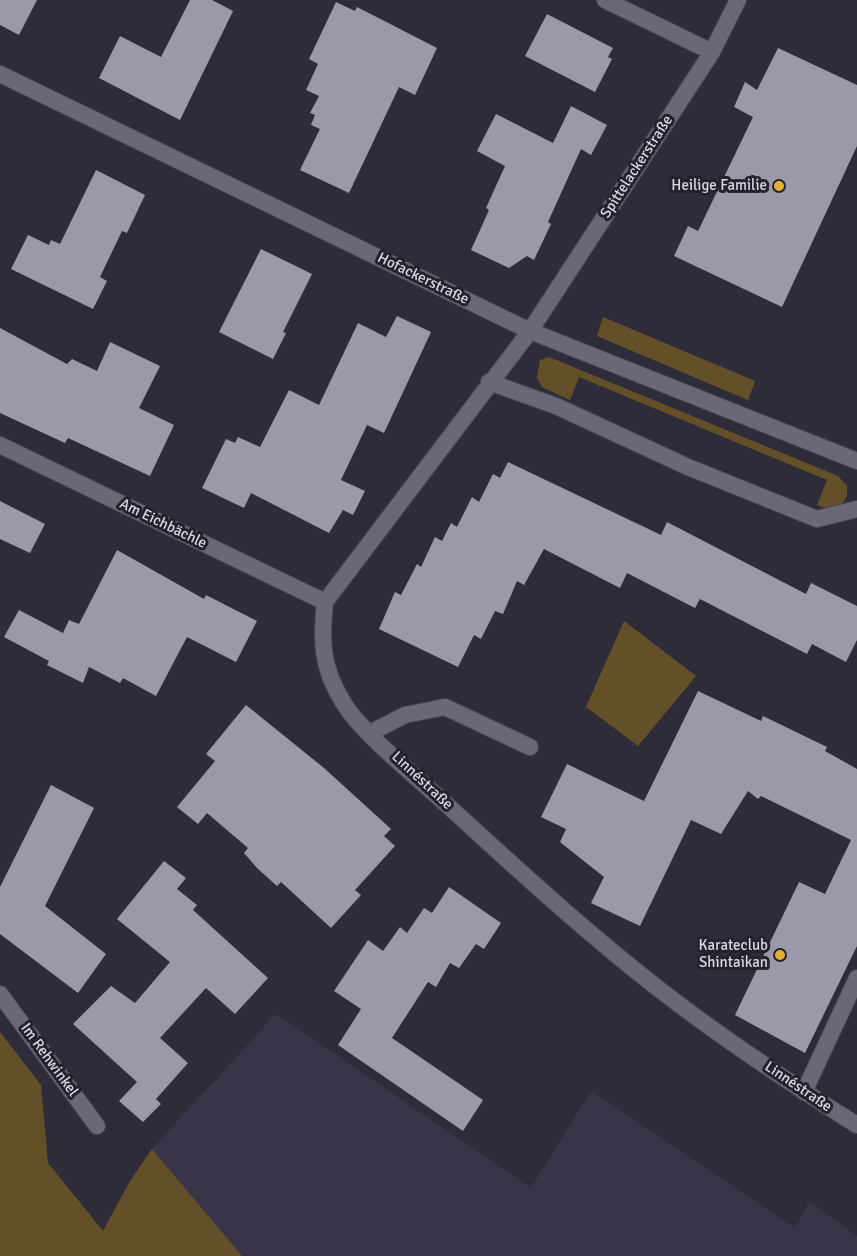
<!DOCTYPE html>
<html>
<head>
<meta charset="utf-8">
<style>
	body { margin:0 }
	canvas { display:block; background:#2f2c39 }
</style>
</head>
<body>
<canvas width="857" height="1256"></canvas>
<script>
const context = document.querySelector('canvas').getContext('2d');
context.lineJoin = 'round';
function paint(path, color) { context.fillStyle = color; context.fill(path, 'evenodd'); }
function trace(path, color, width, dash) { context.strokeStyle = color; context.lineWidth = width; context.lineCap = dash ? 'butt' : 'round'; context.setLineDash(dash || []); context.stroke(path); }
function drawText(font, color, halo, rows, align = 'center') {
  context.font = font + ' Signika,sans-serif'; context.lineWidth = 6; context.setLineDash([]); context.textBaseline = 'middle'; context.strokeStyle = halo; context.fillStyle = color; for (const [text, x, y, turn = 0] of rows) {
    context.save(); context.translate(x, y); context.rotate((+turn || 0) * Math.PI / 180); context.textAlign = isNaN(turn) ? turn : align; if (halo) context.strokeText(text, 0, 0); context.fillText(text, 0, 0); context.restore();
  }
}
paint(new Path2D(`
	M 276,1014 L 531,1188 L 591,1091 L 795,1228 L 810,1202 L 857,1236 L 857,1256 L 242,1256 L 152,1149 Z`), '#393448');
paint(new Path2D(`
	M 603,317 L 755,381 L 748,400 L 597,336 Z
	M 549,357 L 838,476 L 847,486 L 847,496 L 842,504 L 828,509 L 817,505 L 827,480 L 579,377 L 570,400 L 542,387 L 537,378 L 540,360 Z
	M 624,621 L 696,676 L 638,746 L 586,707 Z
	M 0,1032 L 41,1085 L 48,1163 L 103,1231 L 130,1181 L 152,1149 L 242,1256 L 0,1256 Z`), '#635029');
paint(new Path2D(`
	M 0,0 L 37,0 L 19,35 L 0,25 Z
	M 190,0 L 212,0 L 233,11 L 180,120 L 99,78 L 120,36 L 161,57 Z
	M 336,2 L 355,11 L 357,7 L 437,48 L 415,95 L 399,87 L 349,193 L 300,170 L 320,129 L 311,125 L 315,115 L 310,113 L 319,96 L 306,90 L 318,64 L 309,59 Z
	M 547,14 L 613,48 L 608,57 L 612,59 L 595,92 L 525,56 Z
	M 778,48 L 857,85 L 857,146 L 782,307 L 674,256 L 688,226 L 698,231 L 753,117 L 734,107 L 745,82 L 757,90 Z
	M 571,106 L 607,125 L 591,155 L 581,149 L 548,222 L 551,224 L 534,260 L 527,256 L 509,268 L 471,250 L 489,210 L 486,208 L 505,166 L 477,151 L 496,114 L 553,143 Z
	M 96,170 L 145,195 L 127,233 L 122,231 L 100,277 L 107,281 L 93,309 L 11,269 L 28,235 L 49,245 L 51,240 L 60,244 Z
	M 261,249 L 312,274 L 283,332 L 286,333 L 273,359 L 219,332 Z
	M 397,316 L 431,332 L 384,433 L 367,425 L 341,480 L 365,491 L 353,515 L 343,510 L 329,533 L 251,493 L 244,508 L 202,488 L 226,439 L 235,443 L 238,437 L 260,447 L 289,390 L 319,405 L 358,323 L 386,337 Z
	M 0,328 L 67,364 L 72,359 L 97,371 L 110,342 L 160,366 L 139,408 L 174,425 L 150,476 L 68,438 L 65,443 L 0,413 Z
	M 508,462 L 661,535 L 667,522 L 806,594 L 811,583 L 857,606 L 857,640 L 846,662 L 812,644 L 807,654 L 700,599 L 695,608 L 627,573 L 620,588 L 544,549 L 524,585 L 517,581 L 503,614 L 495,611 L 481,639 L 474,635 L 458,667 L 379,629 L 395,592 L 401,595 L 417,564 L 421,567 L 435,537 L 442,541 L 451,523 L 457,527 L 472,497 L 479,502 L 493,474 L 500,478 Z
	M 0,501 L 45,524 L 30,553 L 0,539 Z
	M 117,550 L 204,599 L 206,595 L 257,621 L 236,662 L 187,637 L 156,696 L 123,678 L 120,683 L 89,667 L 83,683 L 47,665 L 49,661 L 4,637 L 19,610 L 63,633 L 69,620 L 79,624 Z
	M 698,691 L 761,721 L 763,716 L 827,747 L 825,751 L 857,769 L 857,946 L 805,1053 L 735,1015 L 799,882 L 825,894 L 851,840 L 761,796 L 758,799 L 748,791 L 721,834 L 691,820 L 640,926 L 591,903 L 604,877 L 560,842 L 566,829 L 541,817 L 567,764 L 644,801 Z
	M 246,705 L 324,768 L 391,829 L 384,836 L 395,846 L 355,890 L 361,895 L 331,928 L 281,882 L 277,886 L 257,868 L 244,853 L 248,848 L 207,813 L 198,824 L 177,807 L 215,761 L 206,754 Z
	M 51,785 L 94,808 L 45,906 L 106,954 L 78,993 L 0,934 L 0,887 Z
	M 164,861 L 186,878 L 177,889 L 197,905 L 193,910 L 268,978 L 235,1014 L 206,988 L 160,1038 L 188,1063 L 156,1099 L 161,1104 L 143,1122 L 119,1101 L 137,1082 L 73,1024 L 111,986 L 135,1003 L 170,962 L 117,919 Z
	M 449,887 L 501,923 L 484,949 L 476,944 L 459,968 L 450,963 L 436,987 L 428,982 L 392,1038 L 483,1100 L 463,1131 L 338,1045 L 361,1009 L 334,991 L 368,940 L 383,951 L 400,927 L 407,933 L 424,908 L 432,913 Z`), '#9b98a9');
const service = new Path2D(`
	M 489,382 L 556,406 L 688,467 L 817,519 L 857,509
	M 370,733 L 405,715 L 445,707 L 530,747
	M 804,1092 L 857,978`);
const minor = new Path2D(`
	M 605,0 L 712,52
	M 738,0 L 712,52 L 530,331 L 325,602 C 321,640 321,667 343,702 C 361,733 418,778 446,804 C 514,866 582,929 655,986 C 719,1036 788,1082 857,1125
	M 0,74 L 530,331 L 857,461
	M 0,445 L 325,602
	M 0,994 L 97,1126`);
trace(service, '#4a4752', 18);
trace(minor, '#4a4752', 18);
trace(service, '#6a6776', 16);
trace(minor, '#6a6776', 16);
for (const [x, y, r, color] of [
	[779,186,6,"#e2af34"],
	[780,955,6,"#e2af34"]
]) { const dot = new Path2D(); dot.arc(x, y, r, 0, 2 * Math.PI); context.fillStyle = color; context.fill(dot); trace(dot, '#25222f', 2); }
drawText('15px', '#dad8e1', '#25222f', [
	["Spittelackerstraße",637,167,-57],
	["Hofackerstraße",423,279,26],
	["Am Eichbächle",163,524,26],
	["Linnéstraße",422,781,43],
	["Im Rehwinkel",49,1060,54],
	["Linnéstraße",798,1087,34]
]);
drawText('15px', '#dad8e1', '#25222f', [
	["Heilige Familie",767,186],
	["Karateclub",768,946],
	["Shintaikan",768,963]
], 'right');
</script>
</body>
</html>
